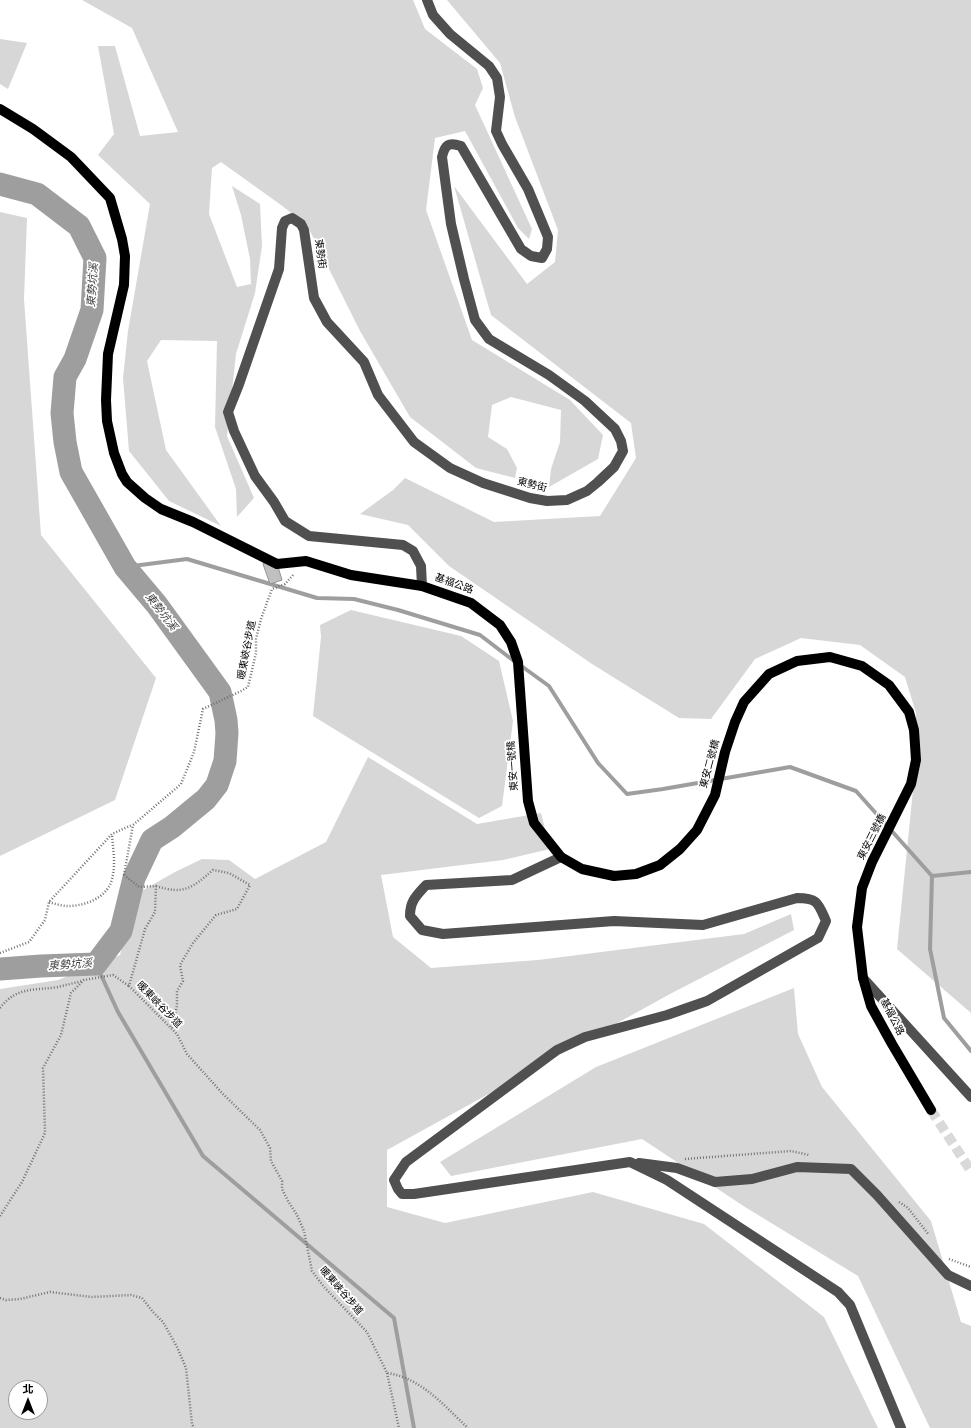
<!DOCTYPE html>
<html>
<head>
<meta charset="utf-8">
<style>
	body { margin:0 }
	#map { position:relative; width:971px; height:1428px; overflow:hidden; background:#fff; font-family:Helvetica,"Noto Sans TC",sans-serif }
	canvas { display:block }
	.north { position:absolute; left:8px; top:1380px; width:40px; height:40px; box-sizing:border-box; background:#fff; border:1px solid #999; border-radius:50%; rotate:0deg; font-size:11px; font-weight:700; line-height:16px; text-align:center; color:#000 }
	.north::after { content:''; display:block; margin:auto; width:14px; height:18px; background:#000; clip-path:polygon(50% 0,100% 100%,50% 72%,0 100%) }
</style>
</head>
<body>
<div id="map">
<canvas width="971" height="1428"></canvas>
<div class="north">北</div>
</div>
<script>
const context = document.querySelector('canvas').getContext('2d');
context.lineJoin = 'round';
function paint(path, color) { context.fillStyle = color; context.fill(path, 'evenodd'); }
function trace(path, color, width, dash) { context.strokeStyle = color; context.lineWidth = width; context.lineCap = dash ? 'butt' : 'round'; context.setLineDash(dash || []); context.stroke(path); }
function drawText(font, color, halo, rows, align = 'center') {
  context.font = font + ' Helvetica,"Noto Sans TC",sans-serif'; context.lineWidth = 3.5; context.setLineDash([]); context.textBaseline = 'middle'; context.strokeStyle = halo; context.fillStyle = color; for (const [text, x, y, turn = 0] of rows) {
    context.save(); context.translate(x, y); context.rotate((+turn || 0) * Math.PI / 180); context.textAlign = isNaN(turn) ? turn : align; if (halo) context.strokeText(text, 0, 0); context.fillText(text, 0, 0); context.restore();
  }
}
paint(new Path2D(`
	M 82,0 L 413,0 L 425,29 L 477,69 L 483,88 L 475,105 L 532,229 L 529,239 L 518,228 L 465,131 L 435,138 L 426,210 L 472,340 L 570,400 L 603,435 L 598,459 L 549,487 L 551,469 L 560,442 L 561,410 L 511,397 L 492,405 L 488,437 L 507,449 L 517,468 L 515,478 L 476,468 L 410,417 L 360,331 L 307,225 L 281,205 L 221,162 L 212,168 L 209,214 L 237,287 L 251,284 L 250,259 L 241,215 L 232,186 L 260,204 L 262,246 L 255,293 L 236,354 L 227,436 L 254,498 L 237,517 L 236,489 L 215,427 L 217,341 L 161,340 L 147,361 L 166,450 L 221,526 L 169,501 L 129,451 L 123,378 L 128,331 L 150,204 L 98,155 L 114,134 L 98,46 L 115,46 L 140,136 L 178,132 L 132,28 Z
	M 447,0 L 971,0 L 971,1013 L 897,949 L 916,760 L 916,713 L 905,677 L 860,645 L 801,638 L 755,659 L 711,719 L 679,718 L 592,664 L 449,566 L 408,525 L 360,514 L 393,490 L 405,478 L 494,522 L 600,516 L 636,458 L 631,423 L 491,315 L 454,186 L 527,284 L 555,262 L 558,230 L 515,117 L 500,63 Z
	M 0,39 L 27,43 L 8,89 L 0,84 Z
	M 0,212 L 27,218 L 24,299 L 41,535 L 156,678 L 115,800 L 0,856 Z
	M 351,610 L 461,636 L 499,661 L 513,721 L 502,806 L 479,818 L 313,716 L 321,637 L 320,625 Z
	M 368,757 L 477,824 L 541,813 L 550,849 L 503,860 L 381,875 L 393,937 L 431,968 L 538,960 L 744,934 L 791,914 L 794,930 L 670,994 L 387,1150 L 387,1207 L 445,1223 L 593,1192 L 704,1224 L 824,1317 L 878,1428 L 0,1428 L 0,989 L 58,980 L 120,955 L 136,894 L 175,872 L 202,859 L 229,860 L 255,879 L 326,842 ZM 16,1388 L 40,1388 L 40,1412 L 16,1412 Z
	M 794,988 L 798,1034 L 822,1087 L 931,1221 L 961,1322 L 971,1326 L 971,1428 L 930,1428 L 858,1276 L 745,1207 L 642,1139 L 451,1176 L 440,1162 L 596,1067 Z`), '#d7d7d7');
trace(new Path2D(`
	M 125,567 L 187,559 L 317,598 L 354,599 L 398,610 L 480,635 L 514,661
	M 520,665 L 549,686 L 598,763 L 627,794 L 663,789 L 790,767 L 856,791 L 932,876 L 971,872
	M 932,876 L 930,949 L 944,1018 L 971,1051
	M 96,964 L 118,1012 L 203,1156 L 394,1318 L 414,1428`), '#9e9e9e', 4);
trace(new Path2D(`
	M 0,184 L 37,194 L 79,226 L 95,258 L 92,310 L 75,359 L 65,377 L 62,413 L 65,442 L 71,472 L 125,567 L 157,605 L 220,692 L 226,720 L 227,733 L 225,761 L 217,785 L 206,799 L 172,827 L 152,840 L 134,878 L 121,931 L 96,964 L 41,966 L 0,969`), '#9e9e9e', 23);
const building = new Path2D(`
	M 276,560 L 282,580 L 270,584 L 263,564 Z`);
paint(building, '#c0c0c0');
trace(building, '#949494', 1);
trace(new Path2D(`
	M 931,1110 L 971,1171`), '#d9d9d9', 10, [10, 5]);
trace(new Path2D(`
	M 124,875 L 139,887 L 156,886 L 155,912 L 145,929 L 129,986 L 177,1034 L 187,1054 L 222,1093 L 260,1130 L 270,1148 L 271,1161 L 282,1181 L 282,1189 L 288,1201 L 297,1215 L 304,1231 L 312,1271 L 324,1287 L 367,1332 L 387,1373 C 422,1378 444,1406 468,1428
	M 124,875 L 133,825 L 181,784 L 194,752 L 203,709 L 241,691 L 248,687 L 256,653 L 256,639 L 261,619 L 272,589 L 285,584 L 294,574
	M 156,886 C 184,895 192,888 213,870 L 229,873 L 250,885 L 237,909 L 216,915 L 193,943 L 180,965 L 183,981 L 177,991 L 177,1005 L 174,1019 L 171,1029
	M 49,902 C 55,904 62,906 68,906 C 86,906 108,897 112,879 C 116,865 113,849 112,835
	M 0,953 L 29,942 L 45,920 L 49,902 L 112,834 L 132,825
	M 0,1008 C 17,986 34,991 58,987 C 66,985 74,983 82,981
	M 685,1159 L 791,1151 L 809,1155
	M 899,1202 L 908,1208 L 929,1235
	M 0,1216 L 22,1182 L 45,1133 L 43,1068 L 61,1035 L 71,993 L 84,980 L 113,975 L 129,986
	M 949,1259 L 971,1267
	M 0,1298 L 6,1300 L 20,1299 L 50,1292 L 92,1297 L 131,1295 L 142,1298 L 153,1312 L 163,1322 L 177,1347 L 186,1368 L 192,1424 L 194,1428
	M 387,1373 L 399,1428`), '#727272', 2.5, [1, 2]);
trace(new Path2D(`
	M 422,586 L 421,566 L 413,551 L 403,545 L 309,536 L 285,521 L 274,502 L 255,476 L 234,431 L 228,412 L 238,387 L 279,269 L 282,228 L 285,221 L 292,218 L 301,224 L 304,230 L 314,298 L 327,322 L 364,362 L 378,395 L 414,442 L 450,468 L 483,483 L 530,498 L 547,501 L 567,500 L 587,491 L 598,482 L 614,467 L 623,451 L 621,441 L 615,429 L 585,401 L 549,375 L 489,339 L 475,320 L 464,279 L 451,224 L 442,157 C 445,144 449,142 461,146 L 521,249 L 531,256 L 542,258 L 547,249 L 548,237 L 528,189 L 502,144 L 496,131 L 500,97 L 497,78 L 489,66 L 450,34 L 433,15 L 427,0
	M 561,857 L 512,880 L 426,885 C 416,896 410,901 410,916 L 422,930 L 443,934 L 614,921 L 703,925 L 797,898 C 818,898 818,903 826,921 L 818,938 L 707,1001 L 667,1015 L 585,1037 L 557,1050 L 406,1162 L 394,1180 L 398,1189 L 402,1194 L 414,1194 L 630,1162 L 667,1180 L 838,1292 L 850,1305 L 901,1428
	M 863,978 L 971,1097
	M 639,1163 L 677,1168 L 715,1182 L 752,1179 L 797,1167 L 851,1169 L 877,1195 L 948,1275 L 971,1286`), '#505050', 10);
trace(new Path2D(`
	M 0,109 L 33,129 L 71,157 L 110,198 L 122,239 L 125,256 L 124,285 L 108,354 L 106,400 L 107,421 L 114,453 L 122,474 L 127,482 L 145,498 L 161,509 L 193,522 L 277,564 L 306,561 L 351,575 L 422,586 L 471,603 L 500,625 L 511,642 L 518,662 L 528,801 L 534,823 L 561,857 L 582,869 L 614,876 L 636,874 L 660,865 L 680,849 L 697,830 L 715,795 L 725,752 L 735,722 L 744,702 L 769,674 L 797,661 L 830,657 L 862,666 L 889,685 L 909,712 L 914,730 L 916,760 L 911,784 L 872,862 L 862,888 L 857,927 L 863,978 L 871,1006 L 892,1044 L 931,1110`), '#000', 10);
drawText('10px', '#000', '#fff', [
	["東勢街",320,254,82],
	["東勢街",532,485,14],
	["基福公路",454,584,20],
	["暖東峽谷步道",247,650,-79],
	["東安二號橋",710,764,-75],
	["東安一號橋",513,766,-94],
	["東安三號橋",872,837,-63],
	["暖東峽谷步道",159,1005,46],
	["基福公路",892,1017,63],
	["暖東峽谷步道",341,1291,49]
]);
drawText('italic 11px', '#3f3f3f', '#fff', [
	["東勢坑溪",93,285,-86],
	["東勢坑溪",161,612,52],
	["東勢坑溪",70,965,-4]
]);
</script>
</body>
</html>
